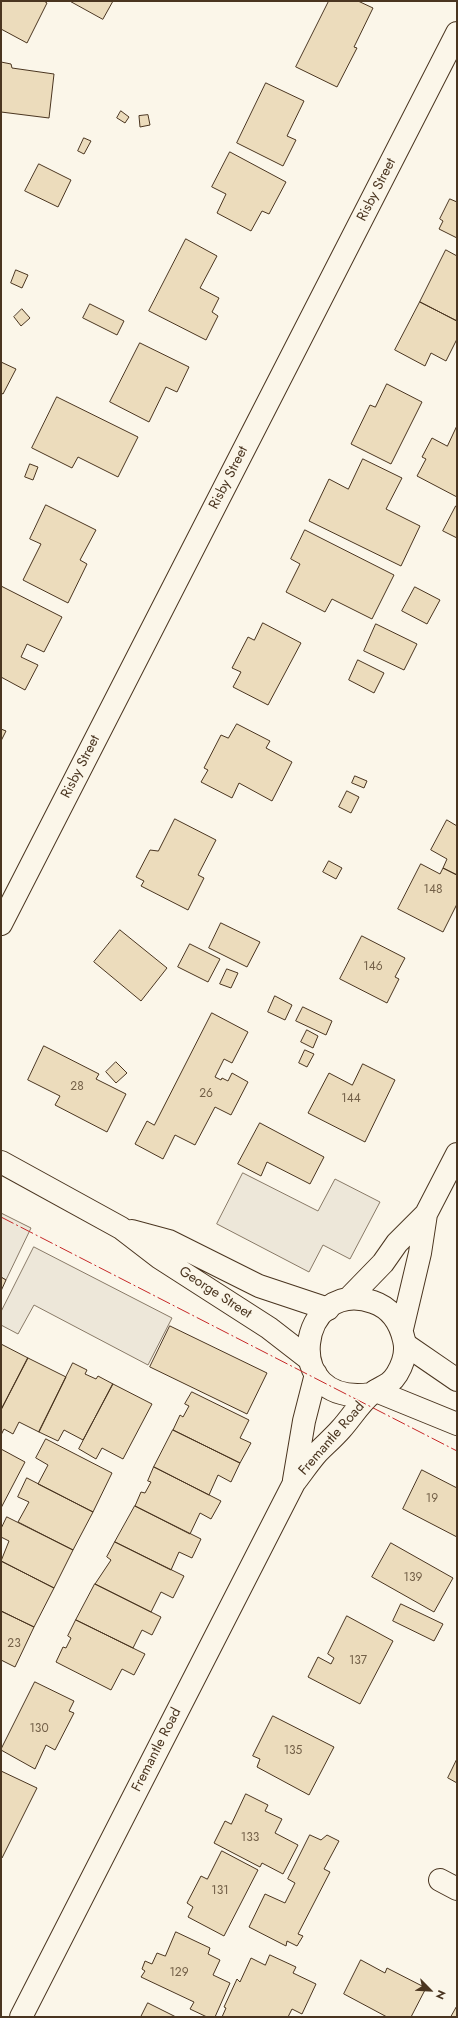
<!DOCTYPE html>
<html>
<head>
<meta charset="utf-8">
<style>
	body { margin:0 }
	#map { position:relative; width:458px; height:2018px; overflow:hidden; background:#fbf6e9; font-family:Jost,sans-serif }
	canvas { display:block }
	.frame { position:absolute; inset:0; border:2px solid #4a3520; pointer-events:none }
	.north { position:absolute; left:410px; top:1970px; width:40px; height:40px; -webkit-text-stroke:3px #fbf6e9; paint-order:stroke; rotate:114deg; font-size:11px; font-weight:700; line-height:16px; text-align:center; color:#4a3520 }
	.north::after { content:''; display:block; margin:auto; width:14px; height:18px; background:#4a3520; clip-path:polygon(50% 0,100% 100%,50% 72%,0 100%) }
</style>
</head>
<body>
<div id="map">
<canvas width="458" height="2018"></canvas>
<div class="frame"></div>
<div class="north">N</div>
</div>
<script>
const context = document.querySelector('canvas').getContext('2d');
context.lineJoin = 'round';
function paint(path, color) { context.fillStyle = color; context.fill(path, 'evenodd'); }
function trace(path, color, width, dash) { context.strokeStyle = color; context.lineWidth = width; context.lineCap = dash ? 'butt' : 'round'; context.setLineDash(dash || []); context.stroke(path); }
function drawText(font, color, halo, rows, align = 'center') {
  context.font = font + ' Jost,sans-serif'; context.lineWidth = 3; context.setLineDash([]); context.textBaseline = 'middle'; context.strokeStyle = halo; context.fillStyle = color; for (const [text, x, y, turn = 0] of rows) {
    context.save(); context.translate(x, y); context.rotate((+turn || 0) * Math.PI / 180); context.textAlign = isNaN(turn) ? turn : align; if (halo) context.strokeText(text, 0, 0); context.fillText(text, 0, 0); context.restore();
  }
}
const parking = new Path2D(`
	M 243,1173 L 318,1211 L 335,1179 L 380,1202 L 350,1259 L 323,1245 L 309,1272 L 217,1224 Z
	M 1,1213 L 31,1228 L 6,1280 L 1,1277 Z
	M 34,1247 L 172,1318 L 148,1365 L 34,1305 L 18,1334 L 1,1325 L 1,1312 Z`);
paint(parking, '#ede7d9');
trace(parking, '#887966', 1);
const building = new Path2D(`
	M 1,1 L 44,1 L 47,3 L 27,43 L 1,29 Z
	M 70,1 L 113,1 L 103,19 Z
	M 329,1 L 358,1 L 373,8 L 354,47 L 357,48 L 337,87 L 296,67 Z
	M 1,62 L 11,64 L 12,68 L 54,74 L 49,118 L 1,112 Z
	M 266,83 L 304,101 L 287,136 L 296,140 L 283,166 L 237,143 Z
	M 121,111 L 129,117 L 125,123 L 117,118 Z
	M 148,115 L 150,125 L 140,127 L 139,116 Z
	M 84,138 L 91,141 L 84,154 L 78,151 Z
	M 230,152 L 286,182 L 269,214 L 262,211 L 251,231 L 217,213 L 226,194 L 212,187 Z
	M 39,164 L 71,180 L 58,207 L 25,191 Z
	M 450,199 L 457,202 L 457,238 L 439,229 L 443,221 L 440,219 Z
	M 186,239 L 217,256 L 200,288 L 219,298 L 212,312 L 218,316 L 206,340 L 149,311 Z
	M 446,250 L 457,256 L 457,321 L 420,302 Z
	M 16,270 L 28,275 L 22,288 L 11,283 Z
	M 420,302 L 457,321 L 457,339 L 446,361 L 431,353 L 425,366 L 395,350 Z
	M 90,304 L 124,321 L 117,335 L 83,318 Z
	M 22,309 L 30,318 L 21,326 L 14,317 Z
	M 140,343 L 189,367 L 177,392 L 166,387 L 149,422 L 110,402 Z
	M 1,362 L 16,369 L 3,394 L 1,393 Z
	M 387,384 L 422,402 L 391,464 L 351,444 L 370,405 L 375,407 Z
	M 57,397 L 138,437 L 118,477 L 78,457 L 72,468 L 32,448 Z
	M 457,426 L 457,497 L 417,476 L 426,459 L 422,457 L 432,438 L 447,446 Z
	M 363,459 L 402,478 L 386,509 L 420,526 L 401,566 L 309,521 L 329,479 L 348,489 Z
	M 30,464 L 38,467 L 33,480 L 25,477 Z
	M 46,505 L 96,530 L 80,560 L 87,564 L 68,603 L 23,580 L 41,544 L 30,539 Z
	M 456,506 L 457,506 L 457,538 L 443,531 Z
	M 305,530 L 394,575 L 372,619 L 332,599 L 325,612 L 286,592 L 300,564 L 291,559 Z
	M 1,586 L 62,617 L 44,652 L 27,644 L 21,657 L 38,665 L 25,690 L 1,677 Z
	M 415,587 L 440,600 L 427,624 L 402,611 Z
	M 263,623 L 301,643 L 268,705 L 233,687 L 241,672 L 232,668 L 248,637 L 254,640 Z
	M 376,624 L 417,644 L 404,670 L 364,651 Z
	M 358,660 L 384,673 L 374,693 L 349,680 Z
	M 237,724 L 270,741 L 266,748 L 292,762 L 272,801 L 239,783 L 232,798 L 201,782 L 208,770 L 204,768 L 221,735 L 228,738 Z
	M 1,729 L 6,731 L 1,741 Z
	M 355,776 L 367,781 L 364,788 L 352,783 Z
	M 347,791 L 359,797 L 351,813 L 339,807 Z
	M 175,819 L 216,840 L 198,875 L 204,878 L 188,910 L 141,886 L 144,881 L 136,877 L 150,850 L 158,851 Z
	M 447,820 L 457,826 L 457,875 L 443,868 L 447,859 L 431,850 Z
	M 329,861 L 342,868 L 336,879 L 323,872 Z
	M 421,864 L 440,874 L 443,868 L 457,875 L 457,904 L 443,932 L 398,909 Z
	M 221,923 L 260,942 L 247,967 L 209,948 Z
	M 120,930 L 167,968 L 141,1001 L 94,962 Z
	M 362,936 L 405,958 L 395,977 L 399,979 L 387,1003 L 340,979 Z
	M 190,944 L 220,959 L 208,982 L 178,967 Z
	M 227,969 L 238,973 L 231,988 L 220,984 Z
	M 275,996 L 292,1005 L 285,1020 L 268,1012 Z
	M 303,1007 L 332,1021 L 326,1035 L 296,1021 Z
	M 212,1013 L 248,1032 L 232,1063 L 224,1059 L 215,1077 L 221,1080 L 222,1078 L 228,1081 L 232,1073 L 248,1082 L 231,1115 L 215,1107 L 195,1145 L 175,1135 L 163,1159 L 135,1144 L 147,1121 L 154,1125 Z
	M 307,1030 L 318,1036 L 313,1048 L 301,1042 Z
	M 44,1046 L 99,1074 L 96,1079 L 126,1094 L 107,1132 L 55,1105 L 60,1096 L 28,1080 Z
	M 305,1050 L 314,1054 L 307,1067 L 299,1063 Z
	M 116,1062 L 127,1073 L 116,1083 L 106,1072 Z
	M 363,1064 L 395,1080 L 365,1142 L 308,1113 L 329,1073 L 352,1085 Z
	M 260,1123 L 324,1157 L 310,1184 L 267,1162 L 261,1176 L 238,1164 Z
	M 1,1277 L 6,1280 L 1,1291 Z
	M 170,1326 L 267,1373 L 247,1414 L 150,1367 Z
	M 1,1344 L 28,1358 L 1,1410 Z
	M 28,1358 L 66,1377 L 39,1432 L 19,1422 L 13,1434 L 4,1429 L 1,1435 L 1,1410 Z
	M 73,1363 L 87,1370 L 85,1374 L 96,1379 L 98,1376 L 113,1384 L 83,1440 L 64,1430 L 58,1441 L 39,1432 Z
	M 113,1384 L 152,1404 L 123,1459 L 102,1448 L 96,1459 L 79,1449 Z
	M 192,1392 L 249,1420 L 240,1438 L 251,1443 L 240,1463 L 173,1430 L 180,1415 L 183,1417 L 189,1406 L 185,1404 Z
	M 173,1430 L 240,1463 L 231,1482 L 218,1475 L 209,1495 L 154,1467 Z
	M 46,1439 L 112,1473 L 93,1512 L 38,1484 L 48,1465 L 36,1458 Z
	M 1,1449 L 25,1462 L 1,1508 Z
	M 154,1467 L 221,1501 L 211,1519 L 200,1513 L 190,1534 L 135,1506 L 141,1492 L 145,1493 L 151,1482 L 148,1481 Z
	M 422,1470 L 457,1488 L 457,1537 L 403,1509 Z
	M 27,1478 L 93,1512 L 73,1550 L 18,1522 L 29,1502 L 18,1497 Z
	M 135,1506 L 201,1539 L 192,1558 L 179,1552 L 171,1570 L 115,1542 Z
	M 7,1517 L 73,1550 L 54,1588 L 1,1561 L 9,1541 L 1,1537 L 1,1529 Z
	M 115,1542 L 184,1576 L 173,1598 L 161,1592 L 151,1612 L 95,1584 L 111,1560 L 107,1557 Z
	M 391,1543 L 453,1578 L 434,1612 L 372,1577 Z
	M 1,1561 L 54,1588 L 34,1627 L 1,1611 Z
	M 95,1584 L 161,1617 L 152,1635 L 142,1630 L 133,1648 L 76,1620 Z
	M 401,1604 L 443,1624 L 434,1641 L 393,1621 Z
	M 1,1611 L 34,1627 L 15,1667 L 1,1660 Z
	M 347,1616 L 393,1641 L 360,1704 L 308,1677 L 318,1657 L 331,1664 L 334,1658 L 328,1654 Z
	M 76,1620 L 145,1654 L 134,1675 L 122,1669 L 111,1690 L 56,1662 L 63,1647 L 66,1648 L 71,1638 L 68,1636 Z
	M 35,1682 L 74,1701 L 69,1711 L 74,1713 L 55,1750 L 46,1745 L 35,1769 L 1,1750 Z
	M 273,1716 L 334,1747 L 309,1795 L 257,1767 L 260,1759 L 253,1756 Z
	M 457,1759 L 457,1783 L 448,1778 Z
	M 1,1771 L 37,1788 L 2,1858 L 1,1857 Z
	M 246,1794 L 268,1805 L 265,1811 L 282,1819 L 275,1833 L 298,1845 L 283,1874 L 262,1863 L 260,1867 L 214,1843 L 225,1821 L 231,1824 Z
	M 310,1835 L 321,1840 L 327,1835 L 339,1841 L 324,1869 L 330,1872 L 298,1934 L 303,1936 L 297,1946 L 287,1941 L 286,1946 L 249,1927 L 265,1894 L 285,1903 L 295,1883 L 288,1879 Z
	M 222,1851 L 258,1870 L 224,1936 L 188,1917 L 193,1907 L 187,1903 L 201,1876 L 207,1879 Z
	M 176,1932 L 210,1948 L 208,1954 L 220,1960 L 213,1975 L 230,1983 L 215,2017 L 207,2017 L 190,2009 L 194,2002 L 141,1977 L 145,1971 L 142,1969 L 145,1961 L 152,1964 L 157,1953 L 165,1956 Z
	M 270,1955 L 296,1967 L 293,1973 L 316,1984 L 302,2014 L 292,2009 L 288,2017 L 222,2017 L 226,2008 L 224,2007 L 237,1979 L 240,1982 L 251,1958 L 265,1965 Z
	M 361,1960 L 385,1973 L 387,1968 L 426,1988 L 411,2017 L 387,2017 L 344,1994 Z
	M 148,2003 L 176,2017 L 141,2017 Z
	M 457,2006 L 457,2017 L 451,2017 Z`);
paint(building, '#ecdcbc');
trace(building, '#4a3520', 1);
const street = new Path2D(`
	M 1,924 L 457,33
	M 440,1880 L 457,1889`);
const secondary = new Path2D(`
	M 1,1162 L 121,1228 L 160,1258 L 269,1328 L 309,1359
	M 132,1231 L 169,1241 L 259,1286 L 328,1309
	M 406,1345 L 457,1380
	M 376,1391 L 457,1424`);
const primary = new Path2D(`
	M 348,1299 L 383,1263 L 397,1243 L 426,1214
	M 402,1329 L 420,1253 L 426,1214 L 457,1154
	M 294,1480 L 304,1421 L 316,1374
	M 21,2017 L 294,1483 C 302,1473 309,1462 318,1452 C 326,1444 334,1437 341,1429 C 351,1418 360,1403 371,1394 C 381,1386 389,1387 397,1374 C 403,1364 407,1352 404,1340 C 400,1322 391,1308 373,1302 C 298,1276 278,1408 371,1394`);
trace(street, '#4a3520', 24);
trace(secondary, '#4a3520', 24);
trace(primary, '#4a3520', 24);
trace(street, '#fbf6e9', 22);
trace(secondary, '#fbf6e9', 22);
trace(primary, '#fbf6e9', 22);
trace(new Path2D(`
	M 1,1217 L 457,1451`), '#c62828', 1, [14, 3, 2, 3]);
drawText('12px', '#725f47', null, [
	["148",433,890],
	["146",373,967],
	["28",77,1087],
	["26",206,1094],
	["144",351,1099],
	["19",432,1499],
	["139",413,1578],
	["23",14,1644],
	["137",358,1661],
	["130",39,1729],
	["135",293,1751],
	["133",250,1838],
	["131",220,1891],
	["129",179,1973]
]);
drawText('14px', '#4a3520', '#fbf6e9', [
	["Risby Street",377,190,-63],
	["Risby Street",229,478,-63],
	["Risby Street",81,767,-63],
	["George Street",215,1293,33],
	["Fremantle Road",332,1439,-49],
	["Fremantle Road",157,1750,-63]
]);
</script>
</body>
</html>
